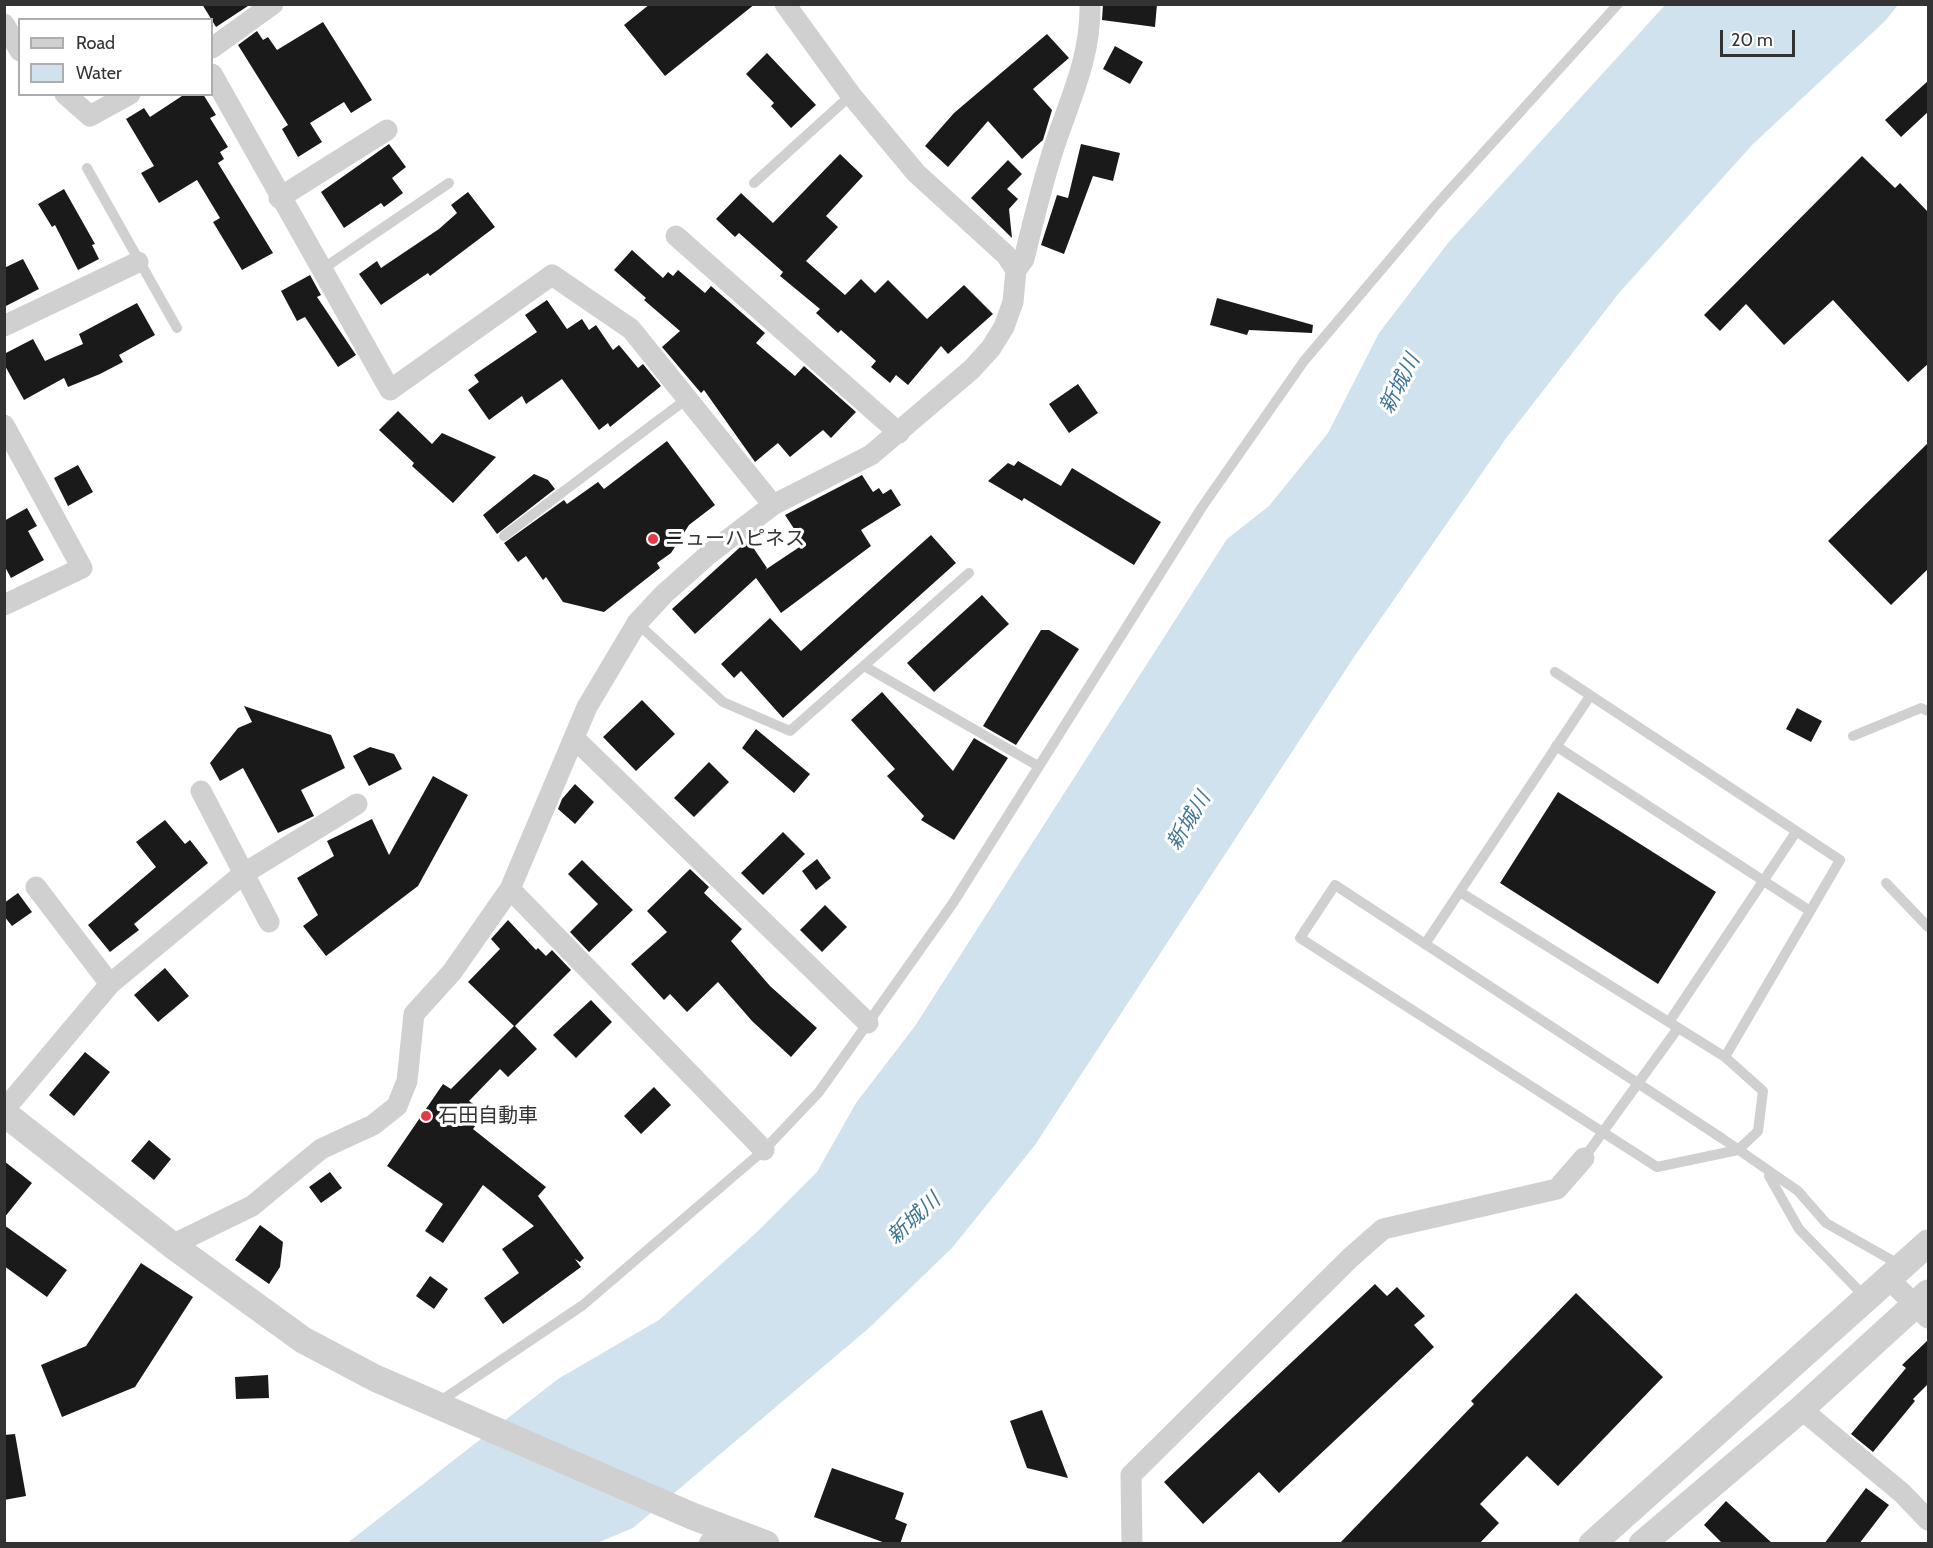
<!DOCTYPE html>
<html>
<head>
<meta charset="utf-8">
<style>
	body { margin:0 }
	#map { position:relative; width:1933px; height:1548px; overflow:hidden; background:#fff; font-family:Cabin,sans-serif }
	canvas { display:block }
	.frame { position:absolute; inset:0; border:6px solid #333; pointer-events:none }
	.legend { position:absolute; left:18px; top:18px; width:195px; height:78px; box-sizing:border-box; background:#fff; border:2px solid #adadad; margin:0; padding:8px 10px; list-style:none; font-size:18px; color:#333 }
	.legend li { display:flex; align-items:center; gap:12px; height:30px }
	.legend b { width:30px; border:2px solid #adadad }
	.scale { position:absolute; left:1720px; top:30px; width:75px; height:27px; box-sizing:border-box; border:3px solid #333; border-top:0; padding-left:8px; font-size:18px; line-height:21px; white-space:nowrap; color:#333; -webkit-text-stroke:4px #fff; paint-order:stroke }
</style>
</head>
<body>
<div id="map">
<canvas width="1933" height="1548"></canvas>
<div class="frame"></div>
<ul class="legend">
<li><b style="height:8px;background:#d0d0d0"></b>Road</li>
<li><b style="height:16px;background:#cfe2ee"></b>Water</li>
</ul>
<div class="scale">20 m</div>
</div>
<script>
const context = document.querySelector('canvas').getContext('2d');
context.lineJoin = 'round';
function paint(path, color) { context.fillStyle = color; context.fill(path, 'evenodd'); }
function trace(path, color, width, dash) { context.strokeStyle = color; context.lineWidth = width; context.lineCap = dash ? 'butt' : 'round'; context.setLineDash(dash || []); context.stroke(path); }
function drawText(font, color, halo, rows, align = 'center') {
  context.font = font + ' Cabin,"Noto Sans JP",sans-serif'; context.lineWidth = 6; context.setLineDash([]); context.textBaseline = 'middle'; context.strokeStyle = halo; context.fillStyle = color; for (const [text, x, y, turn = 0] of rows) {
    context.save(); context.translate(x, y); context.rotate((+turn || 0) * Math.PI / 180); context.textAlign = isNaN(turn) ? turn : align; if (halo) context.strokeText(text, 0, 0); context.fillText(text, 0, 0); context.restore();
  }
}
paint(new Path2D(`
	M 1666,4 L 1898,5 L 1885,21 L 1753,144 L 1619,293 L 1507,437 L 1354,657 L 1035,1145 L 952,1248 L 869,1328 L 633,1528 L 597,1543 L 346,1544 L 558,1379 L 659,1320 L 757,1232 L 817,1172 L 856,1103 L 915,1026 L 1227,539 L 1269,506 L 1328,433 L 1379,333 L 1448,243 Z`), '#cfe2ee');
paint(new Path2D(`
	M 202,4 L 251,4 L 216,27 Z
	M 650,4 L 755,4 L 665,76 L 624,25 Z
	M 1103,4 L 1157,4 L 1155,27 L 1102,20 Z
	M 323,22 L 372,100 L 351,113 L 344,102 L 310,123 L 322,142 L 298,157 L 282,129 L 288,125 L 238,45 L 257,31 L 263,40 L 268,37 L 277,50 Z
	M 1047,34 L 1069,58 L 1033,89 L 1052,110 L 1043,140 L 1022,159 L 988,121 L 948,167 L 925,146 L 954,113 Z
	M 1115,46 L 1143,62 L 1130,84 L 1103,69 Z
	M 767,53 L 816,105 L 791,128 L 771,106 L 774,103 L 746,74 Z
	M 1929,80 L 1929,111 L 1901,137 L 1885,120 Z
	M 185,94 L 203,94 L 216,115 L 210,118 L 228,147 L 220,152 L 224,159 L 218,163 L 273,253 L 242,270 L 213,222 L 220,218 L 197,180 L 159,203 L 141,173 L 154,166 L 126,119 L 144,108 L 150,117 Z
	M 389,144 L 406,167 L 392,178 L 403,193 L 384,207 L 381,203 L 344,228 L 321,192 Z
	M 1081,144 L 1120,153 L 1113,181 L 1093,176 L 1064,254 L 1041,245 L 1057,195 L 1068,198 Z
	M 840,154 L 863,176 L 826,216 L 838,227 L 806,261 L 845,295 L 861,279 L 875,293 L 888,280 L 927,319 L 964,285 L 993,314 L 948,354 L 941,346 L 908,385 L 896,375 L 890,383 L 871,367 L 876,361 L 841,330 L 838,333 L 816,313 L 820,309 L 780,276 L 783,272 L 739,233 L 735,237 L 716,219 L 741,193 L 773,223 Z
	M 1862,156 L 1895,188 L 1900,183 L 1929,213 L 1929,363 L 1908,382 L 1833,300 L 1784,345 L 1746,304 L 1720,331 L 1704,315 Z
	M 1008,160 L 1022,174 L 1007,189 L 1018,199 L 1009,209 L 1012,238 L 971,198 Z
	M 64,189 L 95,244 L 92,245 L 99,259 L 78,270 L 55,225 L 52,227 L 38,204 Z
	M 468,192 L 495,227 L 430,276 L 428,273 L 381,305 L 359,274 L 377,261 L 381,268 L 439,229 L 457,213 L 451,205 Z
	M 632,250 L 663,278 L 668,272 L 673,276 L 678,270 L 705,293 L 711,286 L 765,333 L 756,343 L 795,376 L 804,366 L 856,412 L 831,438 L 823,430 L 790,457 L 778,443 L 755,462 L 704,390 L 701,393 L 662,347 L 680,331 L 644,300 L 646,298 L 614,270 Z
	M 23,259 L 39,289 L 4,307 L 4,268 Z
	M 310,275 L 321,295 L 317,297 L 356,355 L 338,367 L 305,317 L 297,321 L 281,291 Z
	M 1217,298 L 1313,325 L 1312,333 L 1249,330 L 1247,335 L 1210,325 Z
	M 547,300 L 567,329 L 582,319 L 589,330 L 596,325 L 613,350 L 619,345 L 638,368 L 643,364 L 661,386 L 610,427 L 608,423 L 599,430 L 562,379 L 526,404 L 522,396 L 489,420 L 468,390 L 479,382 L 474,375 L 537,332 L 525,315 Z
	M 137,303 L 155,335 L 119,355 L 123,362 L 100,374 L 68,387 L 64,378 L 24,400 L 4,364 L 4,354 L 33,339 L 45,361 L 83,344 L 79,334 Z
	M 1078,384 L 1098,413 L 1069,433 L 1049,404 Z
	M 398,411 L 432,444 L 442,433 L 496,457 L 453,503 L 412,466 L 414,463 L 379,430 Z
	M 667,441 L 715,505 L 689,525 L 671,553 L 657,563 L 660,568 L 604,612 L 563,602 L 546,577 L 543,580 L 526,556 L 518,562 L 504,543 L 564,500 L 567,504 L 598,482 L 604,489 Z
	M 1929,442 L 1929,568 L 1891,605 L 1828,541 Z
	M 1018,461 L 1061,486 L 1072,468 L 1161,522 L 1134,565 L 1024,498 L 1022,501 L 988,481 L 1008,463 L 1014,466 Z
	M 78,465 L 93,492 L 68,506 L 54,478 Z
	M 534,474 L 548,480 L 555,489 L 497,534 L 483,515 Z
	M 862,475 L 873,492 L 879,488 L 883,494 L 891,489 L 901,505 L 861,530 L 871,546 L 781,613 L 756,578 L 695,634 L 672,609 L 748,540 L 767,568 L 765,570 L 804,544 L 785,515 Z
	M 27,508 L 37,526 L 28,531 L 44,560 L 11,578 L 4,565 L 4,521 Z
	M 931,535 L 956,563 L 783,718 L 741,671 L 734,678 L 721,664 L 770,618 L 801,651 Z
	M 982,595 L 1009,624 L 934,692 L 907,663 Z
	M 1041,630 L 1049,630 L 1079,649 L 1016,745 L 983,726 Z
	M 882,692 L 953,771 L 974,738 L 1008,758 L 954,840 L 921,820 L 924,816 L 887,776 L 895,769 L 851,720 Z
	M 642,700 L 675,734 L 636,771 L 603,737 Z
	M 244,706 L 331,735 L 345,768 L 301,790 L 314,816 L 278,833 L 243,768 L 220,781 L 210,763 L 238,728 L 252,722 Z
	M 1797,708 L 1822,721 L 1811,742 L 1786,729 Z
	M 756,729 L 810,774 L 794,793 L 742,748 Z
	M 370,747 L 394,754 L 402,769 L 369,786 L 353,756 Z
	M 709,762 L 729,782 L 694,817 L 674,798 Z
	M 433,776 L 468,795 L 418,886 L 326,956 L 303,926 L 318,915 L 297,878 L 334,856 L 327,841 L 372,819 L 389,855 Z
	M 575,784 L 594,802 L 575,824 L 558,809 L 562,799 Z
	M 1558,792 L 1716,892 L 1658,984 L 1500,883 Z
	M 165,820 L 185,844 L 190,840 L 208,863 L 134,924 L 139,930 L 110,952 L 88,925 L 156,867 L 136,842 Z
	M 783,832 L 805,854 L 763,895 L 741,873 Z
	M 817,859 L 831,878 L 816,890 L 802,871 Z
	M 582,860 L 633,910 L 589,952 L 570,932 L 598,904 L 568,874 Z
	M 690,869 L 709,887 L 704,893 L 742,929 L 731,941 L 770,986 L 817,1028 L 791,1057 L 752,1021 L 718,982 L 687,1012 L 670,994 L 664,1000 L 631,964 L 667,932 L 647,911 Z
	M 18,893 L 32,912 L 12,926 L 4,916 L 4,903 Z
	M 825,905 L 847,927 L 822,952 L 800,930 Z
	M 508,920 L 536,950 L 538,948 L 546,956 L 552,950 L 571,970 L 515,1026 L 537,1049 L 508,1077 L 500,1069 L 469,1101 L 485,1112 L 473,1129 L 546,1187 L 538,1196 L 584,1258 L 580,1262 L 575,1259 L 581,1267 L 503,1324 L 484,1298 L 519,1273 L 502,1249 L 534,1226 L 483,1185 L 443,1243 L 425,1231 L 443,1204 L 387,1166 L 443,1084 L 451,1089 L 514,1026 L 468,982 L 500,949 L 491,939 Z
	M 165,968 L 189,996 L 158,1022 L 134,995 Z
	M 591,1000 L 612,1022 L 576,1058 L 553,1035 Z
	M 85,1052 L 110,1072 L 74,1116 L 49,1095 Z
	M 654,1087 L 671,1105 L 641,1134 L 624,1116 Z
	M 149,1140 L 171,1159 L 154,1180 L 131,1161 Z
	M 4,1161 L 32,1183 L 4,1218 Z
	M 330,1172 L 342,1188 L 321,1203 L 309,1187 Z
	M 4,1225 L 67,1270 L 47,1297 L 4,1266 Z
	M 260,1225 L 283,1242 L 280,1267 L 269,1284 L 235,1260 Z
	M 141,1263 L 193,1297 L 135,1387 L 62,1417 L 41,1365 L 86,1346 Z
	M 430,1276 L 448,1289 L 434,1309 L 416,1296 Z
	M 1375,1284 L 1387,1296 L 1397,1287 L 1425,1316 L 1414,1325 L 1434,1347 L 1279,1493 L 1259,1472 L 1203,1524 L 1164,1482 Z
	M 1576,1293 L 1663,1377 L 1558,1486 L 1527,1456 L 1480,1504 L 1499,1523 L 1479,1544 L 1339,1544 L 1474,1404 L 1471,1401 Z
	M 1929,1339 L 1929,1383 L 1913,1399 L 1915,1401 L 1873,1452 L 1851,1434 L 1906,1368 L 1902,1365 Z
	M 268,1375 L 269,1398 L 236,1399 L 235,1377 Z
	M 1042,1410 L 1068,1478 L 1027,1468 L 1010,1421 Z
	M 15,1434 L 26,1496 L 4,1500 L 4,1435 Z
	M 832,1468 L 904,1493 L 895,1519 L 907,1524 L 900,1544 L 888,1544 L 814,1517 Z
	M 1866,1488 L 1889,1505 L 1859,1544 L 1824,1544 Z
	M 1726,1501 L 1773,1544 L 1723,1544 L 1704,1525 Z`), '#1a1a1a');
trace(new Path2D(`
	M 87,168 L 177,328
	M 754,183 L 851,95
	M 321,270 L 449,183
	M 504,536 L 688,398
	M 637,623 L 723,702 L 790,731 L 969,573
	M 864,666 L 1038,766
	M 1555,672 L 1840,860 L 1725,1057
	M 1853,736 L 1921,708 L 1928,711
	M 1556,746 L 1810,911
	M 1886,883 L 1928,927
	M 1460,892 L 1725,1057 L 1763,1091 L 1758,1131 L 1738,1150 L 1657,1167 L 1300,938 L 1335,885 L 1723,1139 L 1798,1191 L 1826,1223 L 1902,1266
	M 1425,944 L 1590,696
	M 1669,1022 L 1796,832
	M 1584,1158 L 1678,1028
	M 1769,1176 L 1799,1229 L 1866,1298
	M 439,1402 L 583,1305 L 764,1150 L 819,1092 L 953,903 L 1202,507 L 1304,361 L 1436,205 L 1618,4`), '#d0d0d0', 10);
trace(new Path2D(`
	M 785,4 L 851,95 L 916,173 L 1006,255 L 1016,270
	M 4,24 L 20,51
	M 212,48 L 273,4
	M 212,74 L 390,390 L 552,275 L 631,329 L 773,505
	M 65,94 L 90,116 L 130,94
	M 279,198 L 387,130
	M 676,236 L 899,433
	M 4,326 L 138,262
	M 4,425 L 82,568 L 4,605
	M 575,739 L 868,1023
	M 201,791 L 269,922
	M 36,887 L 110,984
	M 510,889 L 764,1150
	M 4,1110 L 110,984 L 243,874 L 357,804
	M 172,1245 L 252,1206 L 321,1149 L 373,1125 L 397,1106 L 407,1081 L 414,1014 L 452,972 L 510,889 L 587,707 L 637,623 L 664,594 L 709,554 L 773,505 L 871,455 L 972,369 L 991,348 L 1004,327 L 1013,302 L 1016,270 L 1024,259 C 1032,226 1040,193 1050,160 C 1066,106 1091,63 1090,4
	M 1889,1279 L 1928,1318
	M 1801,1409 L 1902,1493 L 1928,1520
	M 709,1544 L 721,1526
	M 1132,1544 L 1131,1475 L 1350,1258 L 1383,1229 L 1557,1189 L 1584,1158`), '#d0d0d0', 21);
trace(new Path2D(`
	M 4,1113 L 172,1245 L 303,1340 L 375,1378 L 692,1516 L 766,1544
	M 1592,1544 L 1928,1243
	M 1642,1544 L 1801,1409 L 1928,1293`), '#d0d0d0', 27);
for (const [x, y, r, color] of [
	[653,539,6,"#e63946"],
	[426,1116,6,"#e63946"]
]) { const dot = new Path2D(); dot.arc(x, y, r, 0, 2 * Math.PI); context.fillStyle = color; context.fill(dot); trace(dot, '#fff', 2); }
drawText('20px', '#333', '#fff', [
	["ニューハピネス",665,539],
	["石田自動車",438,1116]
], 'left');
drawText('italic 21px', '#3f7597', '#fff', [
	["新城川",1400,384,-63],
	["新城川",1189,821,-59],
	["新城川",914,1219,-43]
]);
</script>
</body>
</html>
